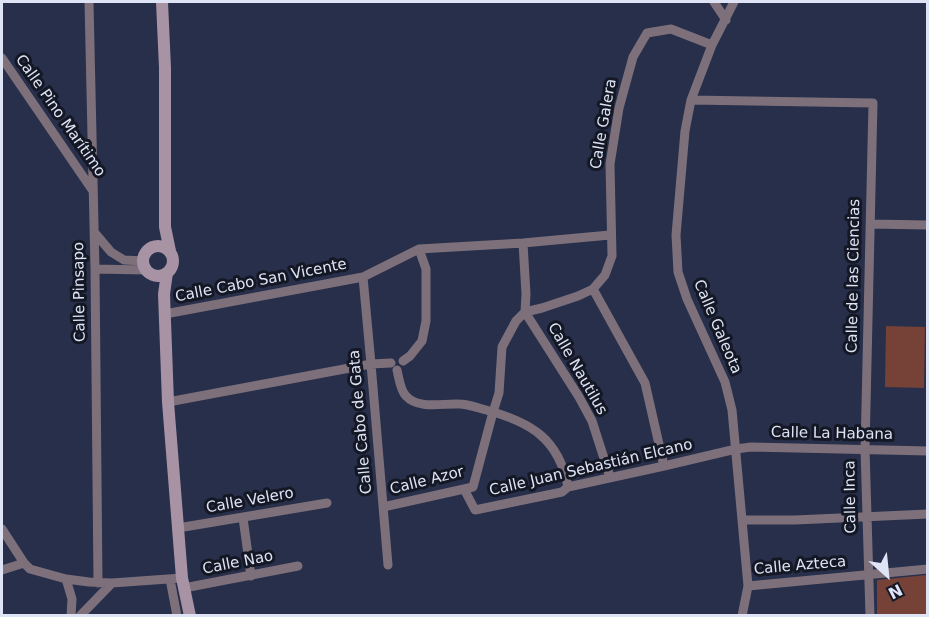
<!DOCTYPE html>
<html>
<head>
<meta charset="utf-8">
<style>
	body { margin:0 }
	#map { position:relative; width:929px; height:617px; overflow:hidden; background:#272f4a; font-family:"DejaVu Sans",sans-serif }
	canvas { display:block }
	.frame { position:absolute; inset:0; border:3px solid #dee4f6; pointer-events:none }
	.north { position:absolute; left:857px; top:545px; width:60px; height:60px; -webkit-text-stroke:4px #141824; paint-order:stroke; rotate:153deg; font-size:16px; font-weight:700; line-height:24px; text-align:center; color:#dee4f6 }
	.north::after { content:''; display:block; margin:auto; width:21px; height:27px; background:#dee4f6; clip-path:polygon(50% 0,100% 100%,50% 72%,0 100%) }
</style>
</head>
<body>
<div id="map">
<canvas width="929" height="617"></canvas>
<div class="frame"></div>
<div class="north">N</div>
</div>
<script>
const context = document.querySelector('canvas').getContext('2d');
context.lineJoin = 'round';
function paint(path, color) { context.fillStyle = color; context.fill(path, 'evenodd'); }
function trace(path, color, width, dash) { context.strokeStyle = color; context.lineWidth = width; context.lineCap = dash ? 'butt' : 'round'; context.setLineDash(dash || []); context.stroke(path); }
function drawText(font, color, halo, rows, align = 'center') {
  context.font = font + ' "DejaVu Sans",sans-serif'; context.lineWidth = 6; context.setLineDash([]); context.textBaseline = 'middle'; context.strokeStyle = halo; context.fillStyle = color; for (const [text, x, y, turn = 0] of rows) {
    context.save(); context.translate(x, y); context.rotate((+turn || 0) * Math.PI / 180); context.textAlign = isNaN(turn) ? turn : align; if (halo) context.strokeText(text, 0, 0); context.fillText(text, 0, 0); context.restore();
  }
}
paint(new Path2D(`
	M 886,326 L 925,327 L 924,388 L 885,387 Z
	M 927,575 L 927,615 L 877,615 L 877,580 Z`), '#764238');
trace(new Path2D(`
	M 89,2 L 95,269 L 98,583
	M 714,2 L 726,20
	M 734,2 L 712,45 L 691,100 L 685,131 L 676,235 L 678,272 L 687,299 L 725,382 L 732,410 L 748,586 L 742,616
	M 2,58 L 93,191
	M 691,100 L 873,103 L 865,449 L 870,616
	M 870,224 L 928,225
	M 94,232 L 111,252 L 124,260 L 143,261
	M 95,269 L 146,270
	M 363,277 L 371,364 L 388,565
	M 593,289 L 645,383 L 664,466
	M 525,312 L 542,308 L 578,296 L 593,289 L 605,275 L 612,256 L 610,164 L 619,108 L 633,57 L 647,33 L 671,29 L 712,45
	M 525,312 L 579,397 L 592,421 L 610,477
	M 165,314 L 363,277 L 419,249 L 523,243 L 610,235
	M 403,361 L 410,356 L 422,341 L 426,321 L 426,269 L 419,249
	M 397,370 C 399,378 400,390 406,396 C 419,410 443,403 459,404 C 468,404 478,408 486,410 C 531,422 559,439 568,487
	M 168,402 L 371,364 L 391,363
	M 464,489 L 475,510 L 562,492 L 568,487 L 664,466 L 736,449 L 751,447 L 928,451
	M 383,507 L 473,487 L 493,412 L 499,393 L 502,347 L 516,321 L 525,312 L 526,294 L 523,243
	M 243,518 L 251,576
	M 742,520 L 795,520 L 928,514
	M 178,528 L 327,503
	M 2,529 L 24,563 L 30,569 L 66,579 L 89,582 L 112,583 L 80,616
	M 2,570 L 24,563
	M 66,579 L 72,599 L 71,616
	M 170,579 L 177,616
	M 112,583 L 182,578
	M 748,586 L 928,569
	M 184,588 L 298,566`), '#7d707b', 9);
trace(new Path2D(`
	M 162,2 L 165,68 L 165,227 L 170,251
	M143 261a15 15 0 1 1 30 0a15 15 0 1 1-30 0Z
	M 167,273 L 164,294 L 168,402 L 182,578 L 190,616`), '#a793a4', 12);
drawText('15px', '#dee4f6', '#141824', [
	["Calle Pino Marítimo",60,116,55],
	["Calle Galera",604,124,-80],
	["Calle de las Ciencias",854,276,-89],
	["Calle Cabo San Vicente",261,281,-11],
	["Calle Pinsapo",80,292,-91],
	["Calle Galeota",717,327,67],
	["Calle Nautilus",577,369,60],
	["Calle Cabo de Gata",361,422,-95],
	["Calle La Habana",832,434,1],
	["Calle Juan Sebastián Elcano",591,468,-13],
	["Calle Azor",427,481,-14],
	["Calle Inca",851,497,-91],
	["Calle Velero",250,501,-10],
	["Calle Nao",238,563,-11],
	["Calle Azteca",800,566,-5]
]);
</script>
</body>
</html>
